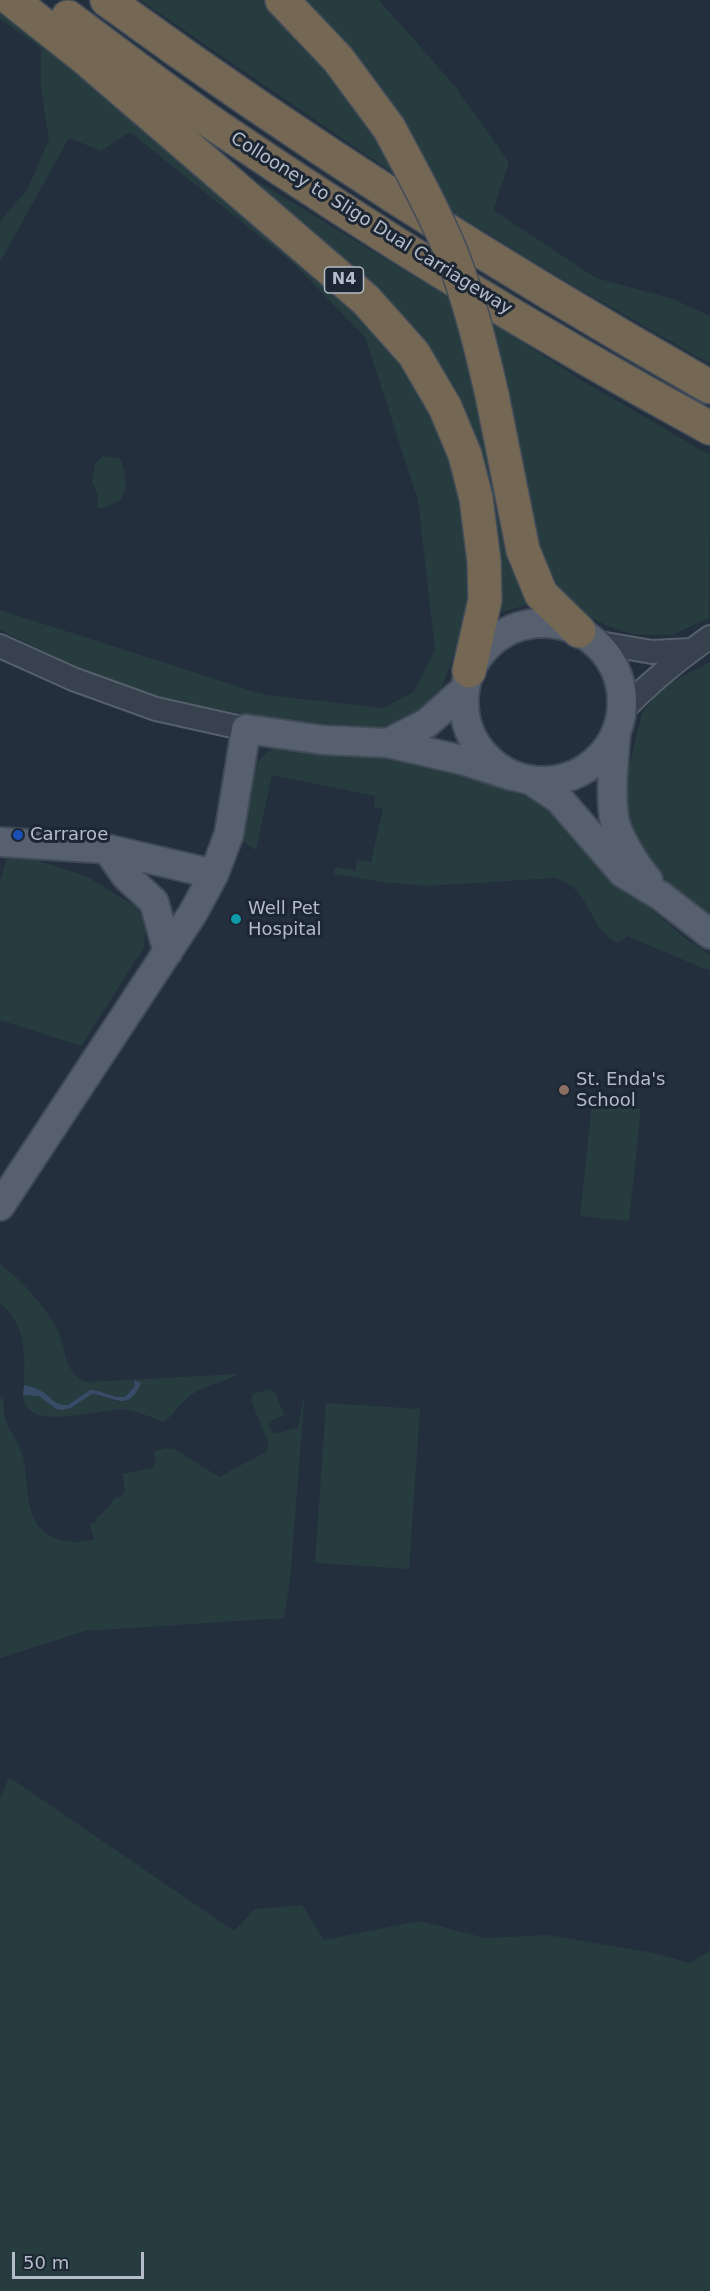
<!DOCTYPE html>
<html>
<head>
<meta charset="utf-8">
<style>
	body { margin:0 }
	#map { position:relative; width:710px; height:2291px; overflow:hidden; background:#242f3e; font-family:"DejaVu Sans",sans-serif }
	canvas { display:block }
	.scale { position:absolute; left:12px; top:2252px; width:132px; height:27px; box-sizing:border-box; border:3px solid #b4bcc9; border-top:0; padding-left:8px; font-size:18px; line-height:21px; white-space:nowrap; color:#b4bcc9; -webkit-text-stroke:4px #1d2633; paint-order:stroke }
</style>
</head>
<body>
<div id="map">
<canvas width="710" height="2291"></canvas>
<div class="scale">50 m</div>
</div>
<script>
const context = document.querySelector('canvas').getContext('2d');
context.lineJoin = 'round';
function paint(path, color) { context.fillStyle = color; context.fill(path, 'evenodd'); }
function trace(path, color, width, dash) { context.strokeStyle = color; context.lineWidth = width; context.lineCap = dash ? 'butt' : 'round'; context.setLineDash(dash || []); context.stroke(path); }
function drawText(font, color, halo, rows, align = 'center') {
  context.font = font + ' "DejaVu Sans",sans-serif'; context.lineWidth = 6; context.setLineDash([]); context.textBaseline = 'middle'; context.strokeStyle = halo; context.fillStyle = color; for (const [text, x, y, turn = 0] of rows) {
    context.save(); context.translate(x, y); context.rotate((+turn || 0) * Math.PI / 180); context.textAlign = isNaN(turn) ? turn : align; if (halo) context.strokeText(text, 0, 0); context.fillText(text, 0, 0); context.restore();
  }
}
paint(new Path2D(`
	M 140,0 L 266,0 L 341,83 L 403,180 Z
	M 302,0 L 379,0 L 454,85 L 509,162 L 493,210 L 596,278 L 673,299 L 710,316 L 710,364 L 562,279 L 448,209 L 435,178 L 404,126 Z
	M 0,5 L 358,308 L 409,373 L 438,424 L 455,467 L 474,571 L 463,631 L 433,710 L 409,725 L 374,728 L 258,717 L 166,699 L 91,674 L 0,630 L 0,610 L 265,695 L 383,708 L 414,692 L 435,650 L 418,500 L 365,337 L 294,264 L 130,132 L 101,151 L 69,138 L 0,262 L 0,221 L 27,190 L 49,140 L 41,88 L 41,48 L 0,19 Z
	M 257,181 L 455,301 L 529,604 L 496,614 L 457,410 L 294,219 Z
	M 489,320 L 576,377 L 710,455 L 709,618 L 672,635 L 633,634 L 607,626 L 559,599 L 539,568 Z
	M 103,456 L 120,458 C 130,486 130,504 97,509 L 98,495 L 92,482 L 95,463 Z
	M 710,662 L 710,916 L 672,887 L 637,847 L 626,817 L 627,776 L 642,713 L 662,687 Z
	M 280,746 L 413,754 L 551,806 L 621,884 L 685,938 L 710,955 L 710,969 L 705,969 L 627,936 L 618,943 C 586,928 593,889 555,878 L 426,886 L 383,882 L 334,874 L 335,867 L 355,871 L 357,860 L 371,862 L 383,809 L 374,807 L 375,796 L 272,775 L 256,850 L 238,838 L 252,767 L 268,751 Z
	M 12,852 L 88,877 L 138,908 L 146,927 L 144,947 L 81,1046 L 0,1020 L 0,883 L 7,857 Z
	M 592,1104 L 641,1109 L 629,1221 L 580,1216 Z
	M 0,1264 C 22,1280 42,1303 56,1327 C 68,1349 61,1370 86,1382 L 239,1374 C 223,1382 206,1385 191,1395 C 181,1402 170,1419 164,1422 C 150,1417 133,1409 119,1409 C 97,1410 24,1433 23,1395 L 35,1395 L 43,1398 L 50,1405 L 71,1408 L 92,1394 L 120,1402 L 140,1386 L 135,1383 L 135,1386 L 126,1396 L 115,1398 L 97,1390 C 88,1394 77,1403 67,1405 C 52,1409 38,1388 24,1385 C 25,1354 26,1324 0,1303 Z
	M 270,1389 L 275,1392 L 284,1415 L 268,1422 L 273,1434 L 298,1428 L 305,1390 L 290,1581 L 284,1618 L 85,1631 L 0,1658 L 0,1397 L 4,1396 C 1,1429 16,1431 23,1457 C 31,1490 21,1528 61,1540 C 71,1543 84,1543 94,1539 L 90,1524 L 97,1522 L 96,1517 L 102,1514 L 117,1496 L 120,1498 L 126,1489 L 124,1487 L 123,1474 L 152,1468 L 156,1460 L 154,1451 L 167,1448 L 175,1449 L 219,1477 L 267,1451 L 269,1445 L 251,1400 L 253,1394 Z
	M 326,1403 L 420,1409 L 409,1569 L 315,1563 Z
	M 9,1777 L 234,1931 L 255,1909 L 302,1905 L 324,1940 L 420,1921 L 485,1938 L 548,1935 L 654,1953 L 689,1963 L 710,1951 L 710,2291 L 0,2291 L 0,1799 Z`), '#263c3f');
paint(new Path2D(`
	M 134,1380 L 141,1383 C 128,1414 113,1396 92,1394 L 71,1408 L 62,1410 L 56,1409 L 39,1396 L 23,1395 L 24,1385 C 31,1387 37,1388 43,1392 C 53,1399 55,1406 68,1405 L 90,1390 C 104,1390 113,1400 126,1396 L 135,1386 Z`), '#394c67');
const minor = new Path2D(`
	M 594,642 L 652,652 L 691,650
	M 0,646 L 73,679 L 156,709 L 246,729
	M 621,712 C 648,684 678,659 710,637`);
const major = new Path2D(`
	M464 702a79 79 0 1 1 158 0a79 79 0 1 1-158 0Z
	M 616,732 C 614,760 610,790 614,818 C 617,836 636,866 648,880
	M 388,743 L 427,723 L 464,690
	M 532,781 L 559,799 L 623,873 L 661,896 L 710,934
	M 0,842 L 107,849 L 214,874
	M 107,849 L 126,876 L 154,902 L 168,952
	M 0,1206 L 193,913 L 214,874 L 229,834 L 246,729 L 323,740 L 388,743 L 462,760 L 512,776`);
const highway = new Path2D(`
	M 12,0 L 85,58 L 366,300 L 414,354 L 445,407 L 465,455 L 476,498 L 484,561 L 485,600 L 469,671
	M 107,0 C 300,141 502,269 710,387
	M 282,0 L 338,59 L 389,128
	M 68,17 C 118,54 167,92 218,127 C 377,235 541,336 710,428
	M 492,395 L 523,550 L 541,594 L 579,631`);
trace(minor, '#565f6c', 26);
trace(major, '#414a57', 32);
trace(highway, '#434c59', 36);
trace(minor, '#38414e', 22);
trace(major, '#56606e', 28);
trace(highway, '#746855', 33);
const highwayBridge = new Path2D(`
	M 389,128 C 411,169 433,209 451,252 C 469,298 481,347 492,395`);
trace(highwayBridge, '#434c59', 36, []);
trace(highwayBridge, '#746855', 33);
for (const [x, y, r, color] of [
	[18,835,6,"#1a4fb4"],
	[236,919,6,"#0f9aa8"],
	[564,1090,6,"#8d6e63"]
]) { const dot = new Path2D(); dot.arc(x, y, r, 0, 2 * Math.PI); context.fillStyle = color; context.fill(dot); trace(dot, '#1d2633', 2); }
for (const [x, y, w] of [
	[344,280,39]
]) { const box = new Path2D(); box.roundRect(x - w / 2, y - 13, w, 26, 4.5); context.fillStyle = '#1d2633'; context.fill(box); trace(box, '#b4bcc9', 1.5); }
drawText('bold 16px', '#b4bcc9', null, [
	["N4",344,280]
]);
drawText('18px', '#b4bcc9', '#1d2633', [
	["Collooney to Sligo Dual Carriageway",371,224,32]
]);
drawText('18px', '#b4bcc9', '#1d2633', [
	["Carraroe",30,835],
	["Well Pet",248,909],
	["Hospital",248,930],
	["St. Enda's",576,1080],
	["School",576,1101]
], 'left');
</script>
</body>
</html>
